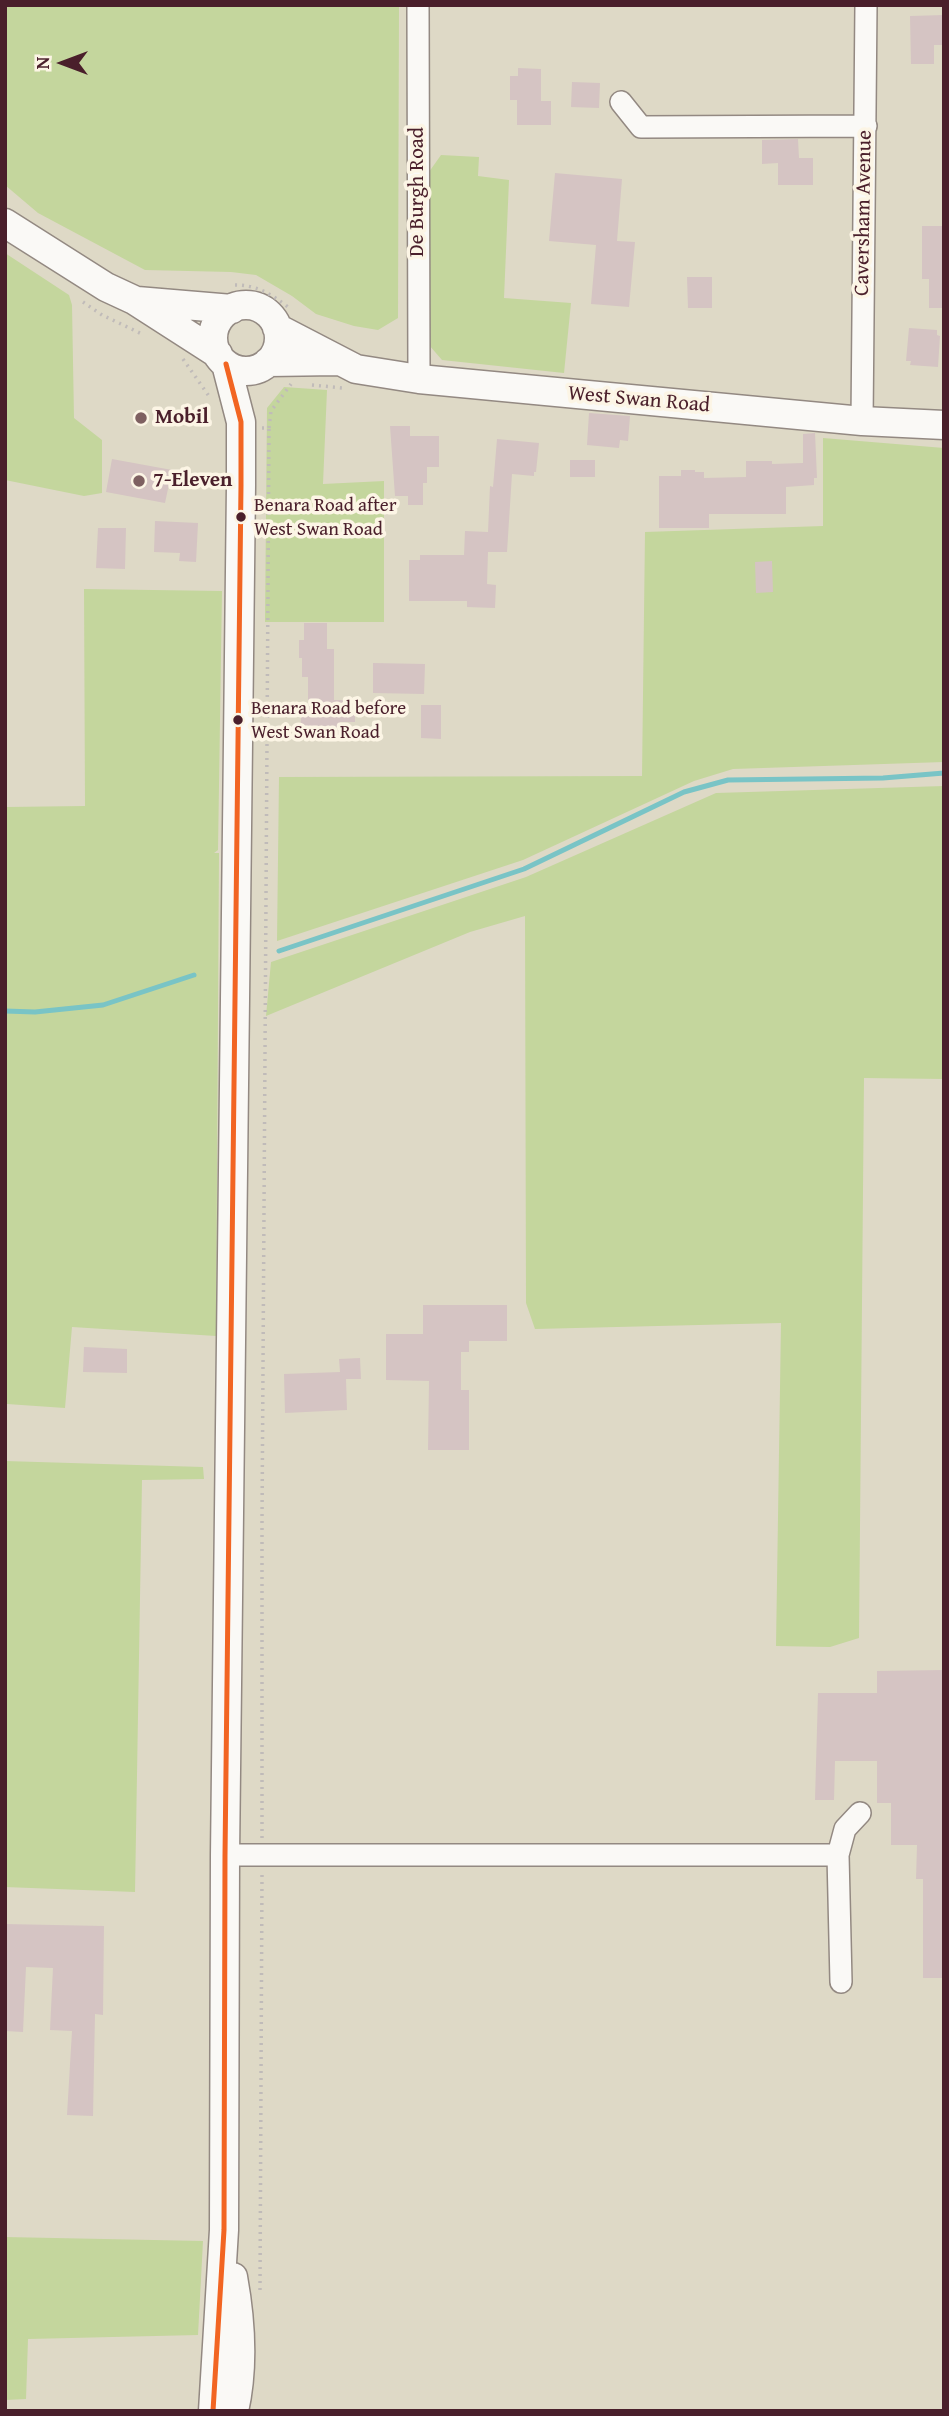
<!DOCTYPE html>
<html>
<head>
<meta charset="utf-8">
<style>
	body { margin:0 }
	#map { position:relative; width:949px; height:2416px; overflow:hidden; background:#ded9c6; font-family:"Gentium Book Plus",serif }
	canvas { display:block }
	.frame { position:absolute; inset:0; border:7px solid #4a1f2b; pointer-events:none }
	.north { position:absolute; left:28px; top:28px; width:70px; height:70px; -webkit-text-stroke:5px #fcf5e5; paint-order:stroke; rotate:270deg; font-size:19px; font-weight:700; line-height:28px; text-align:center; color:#4a1f2b }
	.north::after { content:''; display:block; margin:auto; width:24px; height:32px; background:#4a1f2b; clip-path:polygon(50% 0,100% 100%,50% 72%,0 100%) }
</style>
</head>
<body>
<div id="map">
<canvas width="949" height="2416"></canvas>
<div class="frame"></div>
<div class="north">N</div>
</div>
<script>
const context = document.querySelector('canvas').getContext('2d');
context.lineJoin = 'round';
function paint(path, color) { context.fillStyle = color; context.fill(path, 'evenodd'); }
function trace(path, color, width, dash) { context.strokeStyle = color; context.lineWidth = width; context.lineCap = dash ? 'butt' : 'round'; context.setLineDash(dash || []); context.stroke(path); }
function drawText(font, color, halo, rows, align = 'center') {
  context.font = font + ' "Gentium Book Plus",serif'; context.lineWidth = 7; context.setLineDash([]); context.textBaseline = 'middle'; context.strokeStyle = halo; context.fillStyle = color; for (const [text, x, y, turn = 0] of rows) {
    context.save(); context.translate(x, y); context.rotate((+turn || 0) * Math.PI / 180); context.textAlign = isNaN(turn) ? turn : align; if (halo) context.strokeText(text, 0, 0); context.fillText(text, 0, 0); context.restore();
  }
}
paint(new Path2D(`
	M 5,5 L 399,5 L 398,318 L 378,330 L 354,326 L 316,314 L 292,296 L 256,275 L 231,272 L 145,270 L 38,213 L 5,185 Z
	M 441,155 L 479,157 L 478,176 L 509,180 L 504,298 L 571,303 L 564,373 L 442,360 L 429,345 L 429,172 Z
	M 5,253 L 69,295 L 72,305 L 74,418 L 102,440 L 102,493 L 84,496 L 5,480 Z
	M 284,387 L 327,390 L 323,484 L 384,481 L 384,622 L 265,622 L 267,408 Z
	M 823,438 L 944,448 L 944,762 L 733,769 L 694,781 L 523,860 L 277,941 L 279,777 L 642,776 L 645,532 L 823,526 Z
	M 84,589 L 222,591 L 218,850 L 214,853 L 219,853 L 216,1336 L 72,1327 L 65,1408 L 7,1404 L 5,1419 L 6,807 L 85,806 Z
	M 944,786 L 944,1079 L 864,1078 L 859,1638 L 830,1647 L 776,1646 L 781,1323 L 535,1329 L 526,1303 L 525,916 L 470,932 L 266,1016 L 271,962 L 526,877 L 716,793 Z
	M 5,1461 L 203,1467 L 204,1479 L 142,1480 L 135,1892 L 5,1887 Z
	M 5,2237 L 203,2241 L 198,2335 L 28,2339 L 26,2399 L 5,2400 Z`), '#c4d69d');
trace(new Path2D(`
	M 279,951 L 524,869 L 684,792 L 728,780 L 883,778 L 944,773
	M 5,1011 L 35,1012 L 103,1005 L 194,975`), '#79c4c6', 5);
paint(new Path2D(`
	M 944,15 L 944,45 L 934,45 L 934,64 L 911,64 L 910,16 Z
	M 518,68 L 541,69 L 541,101 L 551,101 L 551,125 L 517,125 L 517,100 L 510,100 L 510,76 L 518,76 Z
	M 572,82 L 600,83 L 599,108 L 571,107 Z
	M 798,139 L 799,158 L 813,158 L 813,185 L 778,185 L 778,163 L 762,164 L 762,140 Z
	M 555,173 L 622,179 L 617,241 L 635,242 L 629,307 L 591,304 L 596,245 L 549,241 Z
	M 922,226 L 944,226 L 944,308 L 929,308 L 929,279 L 922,279 Z
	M 687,277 L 712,277 L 712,308 L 688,308 Z
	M 909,328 L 937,330 L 937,335 L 940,336 L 938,367 L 910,365 L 911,361 L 906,361 Z
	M 589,413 L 630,416 L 628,441 L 620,440 L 619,448 L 587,445 Z
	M 390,426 L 410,426 L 410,436 L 439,436 L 439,467 L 427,467 L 427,483 L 423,483 L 423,505 L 408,505 L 408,496 L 395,496 Z
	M 815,433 L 817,478 L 814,478 L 814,485 L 786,487 L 786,514 L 709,514 L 709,528 L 659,528 L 659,476 L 681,476 L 681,470 L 695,470 L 695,472 L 704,472 L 704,478 L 746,477 L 746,461 L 772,461 L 772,464 L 803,463 L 803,434 Z
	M 497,439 L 539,443 L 536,472 L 534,472 L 534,476 L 512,474 L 507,552 L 488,552 L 487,584 L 496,585 L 495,608 L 467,607 L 467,601 L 409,601 L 409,560 L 420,560 L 420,555 L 464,555 L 465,531 L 488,532 L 490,486 L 493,487 Z
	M 112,459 L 172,470 L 165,503 L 106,492 Z
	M 570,460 L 595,460 L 595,477 L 570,477 Z
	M 155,521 L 198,523 L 196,562 L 179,561 L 180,553 L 154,552 Z
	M 98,528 L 126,528 L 125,569 L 96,568 Z
	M 772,561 L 773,592 L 756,593 L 755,562 Z
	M 304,623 L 327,623 L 327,649 L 334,649 L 334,700 L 355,700 L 355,722 L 340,722 L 340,740 L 299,740 L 302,708 L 308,708 L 308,677 L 302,677 L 302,658 L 299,658 L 299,640 L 304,640 Z
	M 373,663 L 425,664 L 424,694 L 373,693 Z
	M 421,705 L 441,705 L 441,739 L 421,738 Z
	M 423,1305 L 507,1305 L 507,1341 L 469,1341 L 469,1352 L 461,1352 L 461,1390 L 469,1390 L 469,1450 L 428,1450 L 429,1381 L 386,1380 L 386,1334 L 423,1334 Z
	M 84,1347 L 127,1349 L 127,1373 L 83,1372 Z
	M 360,1358 L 361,1379 L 346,1379 L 347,1410 L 285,1413 L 284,1374 L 340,1372 L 339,1359 Z
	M 944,1670 L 944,1978 L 923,1978 L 923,1879 L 916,1879 L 917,1845 L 891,1845 L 891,1803 L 877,1803 L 877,1761 L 835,1761 L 834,1800 L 815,1800 L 818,1693 L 877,1693 L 877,1671 Z
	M 5,1924 L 104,1926 L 103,2015 L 95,2014 L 93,2116 L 67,2115 L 72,2031 L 50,2030 L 53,1968 L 26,1967 L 23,2032 L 5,2031 Z`), '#d5c4c3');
const minor = new Path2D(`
	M 418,5 L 419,379
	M 621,102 L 641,127 L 866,126
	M 862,421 L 866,5
	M 225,1855 L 838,1855
	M 841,1982 L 838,1855 L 845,1829 L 860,1813`);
const major = new Path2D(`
	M 5,223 L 106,287 L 134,300 L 218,354
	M 137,301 L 232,309
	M213 338a33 33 0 1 1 66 0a33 33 0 1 1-66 0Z
	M 277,328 L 356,369 L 419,379 L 862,421 L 944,425
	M 268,362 L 337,361
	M 233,2277 C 241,2321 244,2367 234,2411
	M 213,2411 L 224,2230 L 225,1855 L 241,485 L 241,422 L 226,364`);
trace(minor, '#938982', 24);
trace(major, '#938982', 31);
trace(new Path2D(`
	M 235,285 C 257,285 271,294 288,307
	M 83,302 L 102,315 L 144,335
	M 183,359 L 211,399
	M 312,385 L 343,388
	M 262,428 L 269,428 L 271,411 L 291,384
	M 262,1838 L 262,1523 L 269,428
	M 260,2290 L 262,1874`), '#c0bbb9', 3.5, [2, 5]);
trace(minor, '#faf9f6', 21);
trace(major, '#faf9f6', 28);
trace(new Path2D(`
	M 213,2411 L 224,2230 L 225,1855 L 241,485 L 241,422 L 226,364`), '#f26522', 5);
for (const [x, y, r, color] of [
	[141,418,7,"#7e6061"],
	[139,481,7,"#7e6061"],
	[241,517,6,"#4a1f2b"],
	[238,720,6,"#4a1f2b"]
]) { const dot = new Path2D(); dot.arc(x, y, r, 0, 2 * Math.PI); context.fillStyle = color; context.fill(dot); trace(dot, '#fcf5e5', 2.5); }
drawText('19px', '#4a1f2b', '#fcf5e5', [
	["Benara Road after",254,506],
	["West Swan Road",254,530],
	["Benara Road before",251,709],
	["West Swan Road",251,733]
], 'left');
drawText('21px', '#4a1f2b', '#fcf5e5', [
	["De Burgh Road",418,192,-90],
	["Caversham Avenue",864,213,-89],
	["West Swan Road",639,400,5]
]);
drawText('bold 21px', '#4a1f2b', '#fcf5e5', [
	["Mobil",155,418],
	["7-Eleven",153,481]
], 'left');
</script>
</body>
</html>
